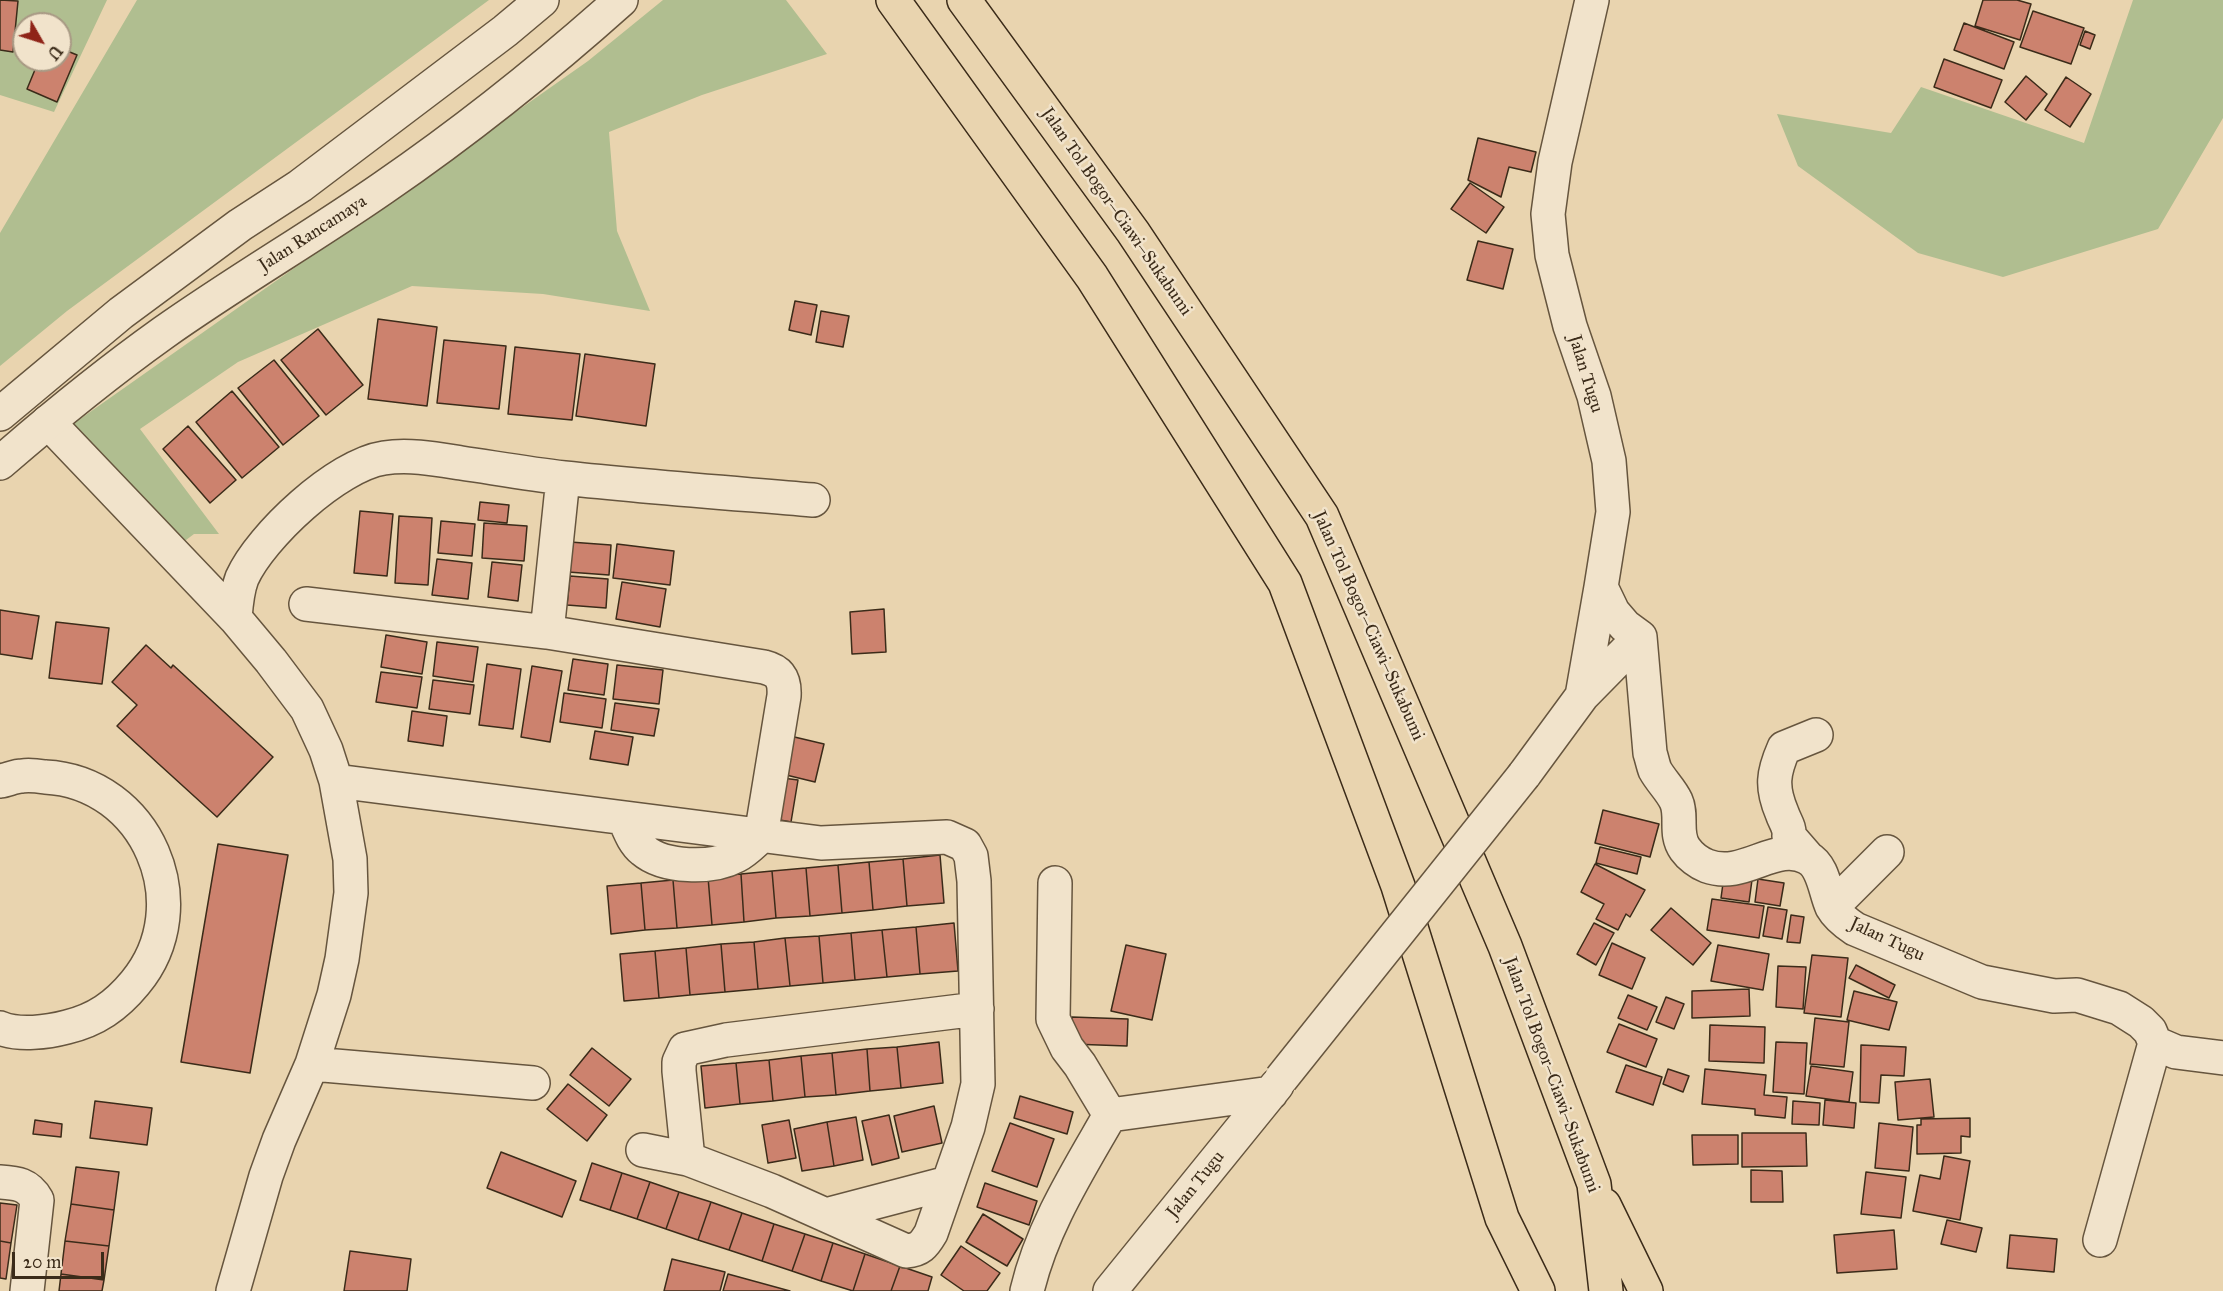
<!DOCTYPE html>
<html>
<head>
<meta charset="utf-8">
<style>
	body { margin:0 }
	#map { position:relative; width:2223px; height:1291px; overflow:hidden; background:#e9d4af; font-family:"IM FELL Great Primer",serif }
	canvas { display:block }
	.north { position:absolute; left:12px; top:12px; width:60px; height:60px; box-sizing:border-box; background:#f1e3cb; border:2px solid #a89984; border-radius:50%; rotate:129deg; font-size:16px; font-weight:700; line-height:24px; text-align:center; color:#3b2b19 }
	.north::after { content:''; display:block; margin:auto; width:21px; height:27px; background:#8f2418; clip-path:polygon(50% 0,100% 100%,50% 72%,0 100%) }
	.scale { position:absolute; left:12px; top:1252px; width:92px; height:27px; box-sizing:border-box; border:3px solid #3b2b19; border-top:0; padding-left:8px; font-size:18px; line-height:21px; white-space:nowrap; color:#3b2b19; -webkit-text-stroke:4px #f1e3cb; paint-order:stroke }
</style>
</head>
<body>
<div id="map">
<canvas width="2223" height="1291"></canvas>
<div class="north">U</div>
<div class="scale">20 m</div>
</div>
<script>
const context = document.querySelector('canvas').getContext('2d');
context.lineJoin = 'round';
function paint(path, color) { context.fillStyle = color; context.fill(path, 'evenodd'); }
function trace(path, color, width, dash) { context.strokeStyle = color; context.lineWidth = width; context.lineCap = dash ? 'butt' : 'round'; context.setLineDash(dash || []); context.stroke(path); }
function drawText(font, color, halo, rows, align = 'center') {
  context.font = font + ' "IM FELL Great Primer",serif'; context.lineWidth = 5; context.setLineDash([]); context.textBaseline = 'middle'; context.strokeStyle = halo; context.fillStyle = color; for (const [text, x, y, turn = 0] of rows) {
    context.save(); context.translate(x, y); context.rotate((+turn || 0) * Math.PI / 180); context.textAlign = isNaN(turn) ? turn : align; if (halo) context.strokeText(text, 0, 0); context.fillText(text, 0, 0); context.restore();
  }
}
paint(new Path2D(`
	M 7,0 L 107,0 L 54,112 L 0,95 L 0,24 ZM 24,24 L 60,24 L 60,60 L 24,60 Z
	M 137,0 L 489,0 L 67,311 L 0,366 L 0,233 Z
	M 663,0 L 786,0 L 827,54 L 702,95 L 609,132 L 617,231 L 650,311 L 543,294 L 412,286 L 238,362 L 140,429 L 219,534 L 194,534 L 178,546 L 73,424 L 588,61 Z
	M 2133,0 L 2223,0 L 2223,118 L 2158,229 L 2003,277 L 1918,253 L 1798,166 L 1777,114 L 1891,133 L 1921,87 L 2084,143 Z`), '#b0be90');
const building = new Path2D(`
	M 0,0 L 18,1 L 13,52 L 0,50 Z
	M 1983,0 L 2017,0 L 2031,4 L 2020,40 L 1975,26 Z
	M 2033,11 L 2084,28 L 2071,64 L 2020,47 Z
	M 1964,23 L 2014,42 L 2004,69 L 1954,50 Z
	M 2085,31 L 2095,35 L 2090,49 L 2080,45 Z
	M 60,48 L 77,55 L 57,102 L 27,89 L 39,60 L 60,60 Z
	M 1944,59 L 2002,80 L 1991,108 L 1934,87 Z
	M 2026,76 L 2047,94 L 2026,120 L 2005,102 Z
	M 2066,77 L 2091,94 L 2070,127 L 2045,110 Z
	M 1478,138 L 1536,152 L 1531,172 L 1509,167 L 1501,197 L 1468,180 Z
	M 1470,183 L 1504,207 L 1486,233 L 1451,209 Z
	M 1478,241 L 1513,249 L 1503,289 L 1467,280 Z
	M 795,301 L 817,305 L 811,335 L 789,330 Z
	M 821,311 L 849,316 L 843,347 L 816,342 Z
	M 378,319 L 437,327 L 427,406 L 368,399 Z
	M 318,329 L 363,385 L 326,415 L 281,360 Z
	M 444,340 L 506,346 L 499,409 L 437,403 Z
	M 515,347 L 580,354 L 572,420 L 508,414 Z
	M 585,354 L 655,364 L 646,426 L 576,416 Z
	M 274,360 L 319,416 L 283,445 L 238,388 Z
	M 232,391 L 279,447 L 242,478 L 196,422 Z
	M 188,426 L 236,480 L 210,503 L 163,449 Z
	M 480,502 L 509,505 L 507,523 L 478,520 Z
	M 360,511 L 393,514 L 387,576 L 354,573 Z
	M 399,516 L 432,518 L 428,585 L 395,583 Z
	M 441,521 L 475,524 L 472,556 L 438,553 Z
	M 484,523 L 527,526 L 524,561 L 482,558 Z
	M 570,542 L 611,545 L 609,575 L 568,572 Z
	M 617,544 L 674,551 L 670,585 L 613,578 Z
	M 437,559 L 472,563 L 468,599 L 432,595 Z
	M 492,562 L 522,565 L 518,601 L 488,597 Z
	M 570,576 L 608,579 L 606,608 L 567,605 Z
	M 622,582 L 666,589 L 660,627 L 616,619 Z
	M 884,609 L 886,652 L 852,654 L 850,612 Z
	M 0,610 L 39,616 L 32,659 L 0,654 Z
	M 56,622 L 109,628 L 102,684 L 49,678 Z
	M 386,635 L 427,642 L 422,674 L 381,667 Z
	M 437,642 L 478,647 L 473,682 L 433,676 Z
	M 146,645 L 171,668 L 173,665 L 273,757 L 217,817 L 117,726 L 137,705 L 112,682 Z
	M 573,659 L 608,664 L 604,695 L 568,690 Z
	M 487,664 L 521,669 L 513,729 L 479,725 Z
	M 617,665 L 663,670 L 659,704 L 613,699 Z
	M 532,666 L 562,671 L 550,742 L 521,737 Z
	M 381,672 L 422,677 L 417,708 L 376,702 Z
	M 433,680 L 474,685 L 470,714 L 429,709 Z
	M 564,693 L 606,699 L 602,728 L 560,722 Z
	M 615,703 L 659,709 L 654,736 L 611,730 Z
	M 412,711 L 447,716 L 443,746 L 408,741 Z
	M 595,731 L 633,737 L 628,765 L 590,759 Z
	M 786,735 L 824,744 L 815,782 L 778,773 Z
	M 775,777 L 798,780 L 791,822 L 769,818 Z
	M 1603,810 L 1659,824 L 1650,857 L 1595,843 Z
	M 218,844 L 288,855 L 250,1073 L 181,1062 Z
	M 1600,847 L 1641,857 L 1637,874 L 1596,863 Z
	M 940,855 L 944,903 L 907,906 L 903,859 Z
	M 903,859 L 907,906 L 873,910 L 869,862 Z
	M 869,862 L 873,910 L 842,913 L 838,865 Z
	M 1595,864 L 1645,890 L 1630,917 L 1626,914 L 1618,930 L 1596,919 L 1604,904 L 1581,892 Z
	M 838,865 L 842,913 L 810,916 L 806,868 Z
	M 806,868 L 810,916 L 776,918 L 772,871 Z
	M 772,871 L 776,918 L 744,922 L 741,874 Z
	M 741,874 L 744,922 L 712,925 L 708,877 Z
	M 1724,876 L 1752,880 L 1749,902 L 1721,898 Z
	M 708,877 L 712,925 L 677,928 L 673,880 Z
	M 1758,879 L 1784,883 L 1780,906 L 1755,902 Z
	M 673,880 L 677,928 L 645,930 L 641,883 Z
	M 641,883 L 645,930 L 611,934 L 607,886 Z
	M 1712,899 L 1764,906 L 1759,938 L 1707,930 Z
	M 1768,907 L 1787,910 L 1782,939 L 1763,936 Z
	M 1671,908 L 1711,943 L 1693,965 L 1651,930 Z
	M 1791,915 L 1804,917 L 1800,943 L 1787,942 Z
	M 954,923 L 958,971 L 920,974 L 916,927 Z
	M 1594,923 L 1614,933 L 1596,965 L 1577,954 Z
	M 916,927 L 920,974 L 887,977 L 882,930 Z
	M 882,930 L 887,977 L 855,980 L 851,933 Z
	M 851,933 L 855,980 L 823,983 L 819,936 Z
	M 819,936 L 823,983 L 790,986 L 785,938 Z
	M 785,938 L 790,986 L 758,989 L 754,942 Z
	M 754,942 L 758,989 L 725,992 L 721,944 Z
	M 1612,943 L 1645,958 L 1632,989 L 1599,975 Z
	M 721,944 L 725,992 L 690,995 L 686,948 Z
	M 1126,945 L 1166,954 L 1152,1020 L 1111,1011 Z
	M 1718,945 L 1769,954 L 1763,990 L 1711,981 Z
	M 686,948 L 690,995 L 659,998 L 655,951 Z
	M 655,951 L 659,998 L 624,1001 L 620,954 Z
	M 1812,955 L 1848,958 L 1841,1017 L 1804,1013 Z
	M 1856,965 L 1895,985 L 1889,998 L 1849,978 Z
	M 1778,966 L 1806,967 L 1803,1009 L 1776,1007 Z
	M 1749,989 L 1750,1016 L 1692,1018 L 1692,991 Z
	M 1854,991 L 1897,1002 L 1889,1030 L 1847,1020 Z
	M 1628,995 L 1657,1007 L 1647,1030 L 1618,1018 Z
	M 1666,997 L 1684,1004 L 1674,1029 L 1656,1022 Z
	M 1072,1017 L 1128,1019 L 1127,1046 L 1071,1044 Z
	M 1815,1018 L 1849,1022 L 1844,1067 L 1810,1064 Z
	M 1619,1024 L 1657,1039 L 1646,1067 L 1607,1052 Z
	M 1710,1025 L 1765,1027 L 1764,1063 L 1709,1061 Z
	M 939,1042 L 943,1083 L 901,1088 L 897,1047 Z
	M 1776,1042 L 1807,1043 L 1804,1094 L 1773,1092 Z
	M 1861,1045 L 1906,1047 L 1904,1076 L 1881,1075 L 1879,1103 L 1860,1102 Z
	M 897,1047 L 901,1088 L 870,1091 L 867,1049 Z
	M 592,1048 L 631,1079 L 609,1106 L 570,1075 Z
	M 867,1049 L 870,1091 L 836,1095 L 832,1053 Z
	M 832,1053 L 836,1095 L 805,1097 L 801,1056 Z
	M 801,1056 L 805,1097 L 773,1101 L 769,1060 Z
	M 769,1060 L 773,1101 L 740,1104 L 736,1063 Z
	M 736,1063 L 740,1104 L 705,1108 L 701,1066 Z
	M 1626,1065 L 1662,1077 L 1653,1105 L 1616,1092 Z
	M 1811,1066 L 1853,1072 L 1849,1102 L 1806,1096 Z
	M 1668,1069 L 1689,1076 L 1683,1092 L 1663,1084 Z
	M 1705,1069 L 1766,1075 L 1764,1095 L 1787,1097 L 1785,1118 L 1755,1115 L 1755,1109 L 1702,1104 Z
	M 1930,1079 L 1934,1117 L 1898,1120 L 1895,1082 Z
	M 568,1084 L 607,1115 L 587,1141 L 547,1109 Z
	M 1020,1096 L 1073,1112 L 1067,1134 L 1014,1118 Z
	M 1825,1100 L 1856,1103 L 1854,1128 L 1823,1125 Z
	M 95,1101 L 152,1108 L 147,1145 L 90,1138 Z
	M 1793,1101 L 1820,1103 L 1819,1125 L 1792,1124 Z
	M 934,1106 L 942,1143 L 902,1152 L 894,1116 Z
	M 889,1115 L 899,1158 L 872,1165 L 862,1121 Z
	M 856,1117 L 863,1160 L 834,1166 L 827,1122 Z
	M 1970,1118 L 1970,1137 L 1961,1136 L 1961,1153 L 1917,1154 L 1917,1125 L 1921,1125 L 1921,1119 Z
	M 35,1120 L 62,1124 L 61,1137 L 33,1134 Z
	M 789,1120 L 796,1158 L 768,1163 L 762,1125 Z
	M 827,1122 L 834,1166 L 802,1171 L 794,1129 Z
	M 1010,1123 L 1054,1139 L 1037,1187 L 992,1171 Z
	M 1879,1123 L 1913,1127 L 1909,1171 L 1875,1168 Z
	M 1742,1133 L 1806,1133 L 1807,1166 L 1742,1167 Z
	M 1692,1135 L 1738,1135 L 1738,1164 L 1693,1165 Z
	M 501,1152 L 576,1181 L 562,1217 L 487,1188 Z
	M 1944,1156 L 1970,1161 L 1960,1220 L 1913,1211 L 1920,1175 L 1940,1179 Z
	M 592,1163 L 622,1173 L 610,1210 L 580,1200 Z
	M 76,1167 L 119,1172 L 114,1210 L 71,1204 Z
	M 1751,1170 L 1782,1171 L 1783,1202 L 1751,1202 Z
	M 1866,1172 L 1906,1177 L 1901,1218 L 1861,1214 Z
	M 622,1173 L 650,1182 L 637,1219 L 610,1210 Z
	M 650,1182 L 679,1192 L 666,1229 L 637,1219 Z
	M 985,1183 L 1037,1201 L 1029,1225 L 977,1207 Z
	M 679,1192 L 711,1202 L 698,1240 L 666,1229 Z
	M 711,1202 L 742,1213 L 729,1250 L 698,1240 Z
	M 0,1203 L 17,1205 L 11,1243 L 0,1241 Z
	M 71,1204 L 114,1210 L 109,1246 L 65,1241 Z
	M 742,1213 L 774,1224 L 762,1261 L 729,1250 Z
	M 983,1214 L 1023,1239 L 1007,1266 L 966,1242 Z
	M 1947,1220 L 1982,1228 L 1976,1252 L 1941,1244 Z
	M 774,1224 L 805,1234 L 792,1271 L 762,1261 Z
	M 1894,1230 L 1897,1269 L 1837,1273 L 1834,1235 Z
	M 805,1234 L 833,1243 L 821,1281 L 792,1271 Z
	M 2010,1235 L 2057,1239 L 2054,1272 L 2007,1268 Z
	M 0,1241 L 11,1243 L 6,1279 L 0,1278 Z
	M 65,1241 L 109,1246 L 104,1280 L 61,1274 Z
	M 833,1243 L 865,1254 L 853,1291 L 821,1281 Z
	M 961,1246 L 1000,1273 L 987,1291 L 964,1291 L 941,1275 Z
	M 350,1251 L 411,1259 L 407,1291 L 344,1291 Z
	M 865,1254 L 900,1266 L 891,1291 L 853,1291 Z
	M 672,1259 L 725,1272 L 720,1291 L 664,1291 Z
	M 900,1266 L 932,1277 L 928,1291 L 891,1291 Z
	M 61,1274 L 104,1280 L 102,1291 L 59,1291 Z
	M 728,1274 L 790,1291 L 723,1291 Z`);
paint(building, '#cc826e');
trace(building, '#3b2b19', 1.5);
const minor = new Path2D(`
	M 1592,0 L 1555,162 L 1548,214 L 1552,255 L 1570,326 L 1594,396 L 1609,461 L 1613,512 L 1601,587 L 1613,612 L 1625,626 L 1640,637 L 1650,753 C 1652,759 1653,765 1655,770 C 1661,781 1671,790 1676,801 C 1683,816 1674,834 1685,849 C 1690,856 1699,863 1707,866 C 1745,880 1775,840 1808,858 C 1824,867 1825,892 1832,907 C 1837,916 1846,923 1855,929 L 1982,982 L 2054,996 L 2077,995 L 2119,1008 L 2141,1022 L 2150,1031 L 2155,1043 L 2176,1052 L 2223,1058
	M 48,422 L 235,618 L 271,661 L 307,709 L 326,750 L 336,781 L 350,859 L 351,893 L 342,959 L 334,995 L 312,1064 L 279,1140 L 266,1176 L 233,1291
	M 306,604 L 547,632 L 764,667 C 780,671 785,679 784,696 L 761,836 C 753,843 746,851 736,856 C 712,869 664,868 643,850 C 633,842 629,829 624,818
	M 235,618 C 236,605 237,591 242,578 C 261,536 337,465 384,458 C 409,454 436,459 461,463 C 495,468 530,474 564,478 C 647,487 730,493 813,500
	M 547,632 L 563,478
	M 1582,696 L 1601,587
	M 1524,775 L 1582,696 L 1640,637
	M 0,781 C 7,780 15,776 22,776 C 29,775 38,776 45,777 C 147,782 200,905 135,983 C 116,1006 96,1020 67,1027 C 48,1032 19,1036 0,1028
	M 336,781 L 821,843 L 947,837 L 965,845 L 971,856 L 974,881 L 978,1084 L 968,1127 L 931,1233 C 924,1245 920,1250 906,1251 L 772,1191 L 688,1159 L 643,1150
	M 1809,859 L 1789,836 C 1790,827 1785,822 1782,813 C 1771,787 1773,773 1784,748 L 1816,735
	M 1055,883 L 1053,1019 L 1067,1048 L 1080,1065 L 1110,1115 L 1271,1093
	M 1832,907 L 1887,852
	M 312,1064 L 533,1083
	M 688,1159 L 679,1071 L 679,1062 L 685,1049 L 726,1040 L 977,1009
	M 0,1182 C 17,1183 28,1184 37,1200 L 27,1291
	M 826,1215 L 948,1183
	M 2100,1240 L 2155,1043
	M 1027,1291 C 1042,1227 1078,1171 1110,1115
	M 1110,1291 L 1277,1085`);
const tertiary = new Path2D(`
	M 0,414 L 121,313 L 240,225 L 300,186 L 505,31 L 542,0
	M 0,463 C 53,417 107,373 163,333 C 235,282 311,238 383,188 C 466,131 546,67 621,0`);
const motorway = new Path2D(`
	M 893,0 L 1092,277 L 1285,583 L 1398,886 L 1502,1218 L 1538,1291
	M 964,0 L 1133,232 L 1322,516 L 1505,946 L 1594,1184 L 1606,1291
	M 1604,1205 L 1646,1291`);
trace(minor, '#66553e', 36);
trace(tertiary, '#66553e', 36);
trace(motorway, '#3b2b19', 36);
trace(minor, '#f1e3cb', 33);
trace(tertiary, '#f1e3cb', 33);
trace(motorway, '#e9d4af', 33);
const minorBridge = new Path2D(`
	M 1281,1079 L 1524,775`);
trace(minorBridge, '#66553e', 36, []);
trace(minorBridge, '#f1e3cb', 33);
drawText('18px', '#3b2b19', '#f1e3cb', [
	["Jalan Tol Bogor–Ciawi–Sukabumi",1116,212,55],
	["Jalan Rancamaya",313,234,-33],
	["Jalan Tugu",1585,374,73],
	["Jalan Tol Bogor–Ciawi–Sukabumi",1368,626,66],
	["Jalan Tugu",1887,940,25],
	["Jalan Tol Bogor–Ciawi–Sukabumi",1551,1075,70],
	["Jalan Tugu",1196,1185,-51]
]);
</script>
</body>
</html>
